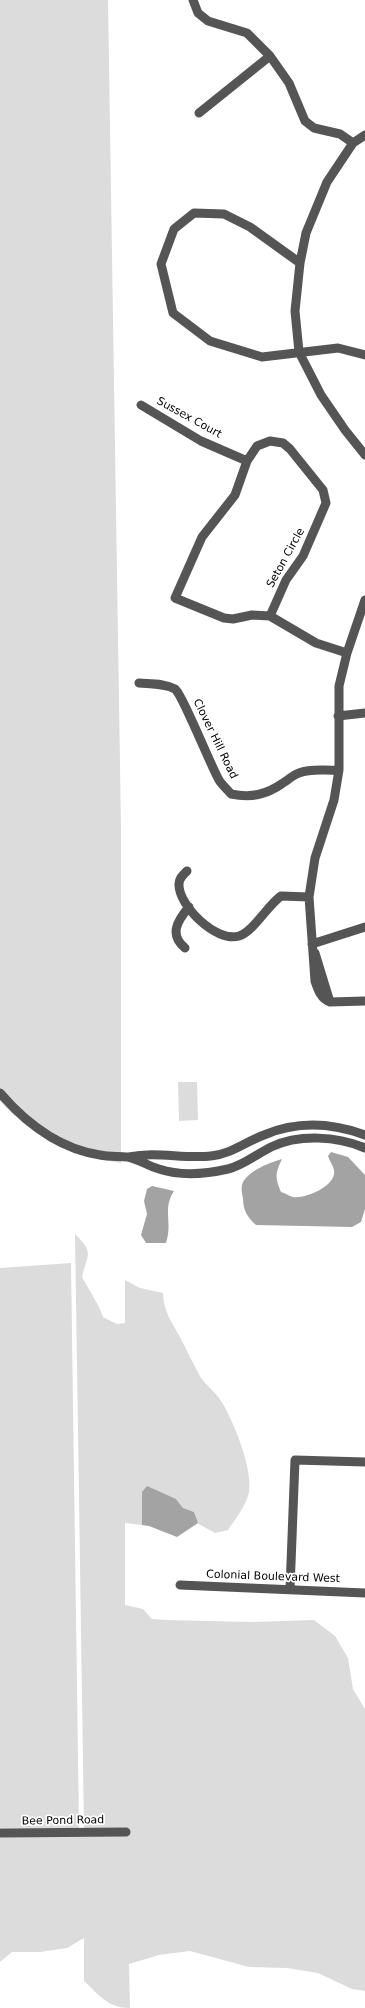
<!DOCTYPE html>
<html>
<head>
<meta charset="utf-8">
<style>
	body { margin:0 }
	canvas { display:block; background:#fff }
</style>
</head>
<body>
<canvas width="365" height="2008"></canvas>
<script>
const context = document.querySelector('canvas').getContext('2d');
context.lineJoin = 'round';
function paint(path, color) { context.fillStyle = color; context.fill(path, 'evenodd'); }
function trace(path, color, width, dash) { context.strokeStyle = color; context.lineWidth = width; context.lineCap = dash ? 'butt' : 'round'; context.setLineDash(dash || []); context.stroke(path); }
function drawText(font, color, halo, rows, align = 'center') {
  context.font = font + ' "DejaVu Sans",sans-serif'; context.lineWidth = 3.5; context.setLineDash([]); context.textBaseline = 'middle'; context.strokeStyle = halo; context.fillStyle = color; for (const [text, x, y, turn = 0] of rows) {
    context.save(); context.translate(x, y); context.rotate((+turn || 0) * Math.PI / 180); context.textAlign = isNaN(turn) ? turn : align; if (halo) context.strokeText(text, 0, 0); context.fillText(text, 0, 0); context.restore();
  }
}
paint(new Path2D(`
	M 0,0 L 108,0 L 121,829 L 121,1163 C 74,1156 32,1137 0,1101 Z
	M 178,1082 L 197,1082 L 198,1120 L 179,1121 Z
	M 75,1234 C 94,1253 88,1253 82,1277 L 99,1307 L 103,1317 L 117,1324 L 125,1323 L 125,1280 L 140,1288 L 163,1293 C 163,1310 172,1323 180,1337 C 187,1351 194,1365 201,1378 C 206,1385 214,1391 219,1398 C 233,1418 253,1469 249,1492 C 246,1506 236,1518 228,1530 L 215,1533 L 197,1523 L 194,1512 L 183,1508 L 176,1499 L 142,1492 L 142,1525 L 125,1523 L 125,1605 L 143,1609 L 152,1619 L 166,1620 L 251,1622 L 314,1620 L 335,1636 L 348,1658 L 353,1689 L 365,1709 L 365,1991 L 352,1989 L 318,1973 L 287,1968 L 249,1967 L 190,1951 L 159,1955 L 129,1964 L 130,2008 C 108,2008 99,1995 84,1981 L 84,1938 L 67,1948 L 40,1952 L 12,1952 L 0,1962 L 0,1837 L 129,1836 L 129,1828 L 84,1828 Z
	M 71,1263 L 79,1828 L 0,1828 L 0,1268 Z`), '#dcdcdc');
paint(new Path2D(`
	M 331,1152 L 348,1157 L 365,1175 L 365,1209 L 361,1222 L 352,1227 L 256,1225 C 247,1217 243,1210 243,1198 C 242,1194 241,1189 242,1185 C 245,1172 271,1162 282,1159 C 275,1174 275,1177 281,1192 C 285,1193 289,1196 293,1197 C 305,1199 337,1186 334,1170 C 333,1165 329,1160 328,1156 Z
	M 152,1186 L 174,1191 C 162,1209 173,1222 166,1243 L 146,1243 L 141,1235 L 147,1214 L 144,1201 L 147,1189 Z
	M 147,1486 L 176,1499 L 183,1508 L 194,1512 L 198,1523 L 177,1537 L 149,1526 L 142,1525 L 142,1492 Z`), '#a3a3a3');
trace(new Path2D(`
	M 193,0 L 198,13 L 208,21 L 247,33 L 270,56 L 289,83 L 305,121 L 314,128 L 340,134 L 353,143
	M 199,113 L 270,56
	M 365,135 L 353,143 L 327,182 L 306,233 L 300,263 L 295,311 L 299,352 L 321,395 L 345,430 L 365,455
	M 300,263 L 250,227 L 224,214 L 194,213 L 174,229 L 161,264 L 173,313 L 210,341 L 262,357 L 338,348 L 365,355
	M 141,405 L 201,441 L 247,461
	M 365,600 L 347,653 L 339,686 L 339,770 L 334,800 L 315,858 L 309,897 L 315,981 C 318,990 321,999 330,1002 L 365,1001
	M 270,616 L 286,580 L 303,556 L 326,503 L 323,490 L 290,449 L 283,443 L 270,441 L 257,446 L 247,461 L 235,495 L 202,537 L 175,598 L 224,618 L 233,619 L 252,615 L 270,616 L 316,643 L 347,653
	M 139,683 C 150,684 164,683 175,689 C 182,694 211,766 219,780 C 222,785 227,789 231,794 C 251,798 266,795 283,783 C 288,780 293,775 299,773 C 312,768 325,771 339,770
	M 338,716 L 365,713
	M 187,871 C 183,875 179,878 179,884 C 178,905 216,943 239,936 C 254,931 267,906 281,896 L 309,897
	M 312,944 L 365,927
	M 185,948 C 169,935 177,921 189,907
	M 315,953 L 330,1002
	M 0,1093 C 26,1123 59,1149 100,1155 C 109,1157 119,1156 128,1157 C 138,1159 148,1166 159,1169 C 180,1176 206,1174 228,1169 C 242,1166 257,1154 271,1147 C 299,1134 337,1136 365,1148
	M 129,1157 C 156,1151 183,1159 211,1156 C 231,1154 245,1142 264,1135 C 297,1121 332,1123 365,1135
	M 180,1585 L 365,1593
	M 290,1589 L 295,1460 L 365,1462
	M 0,1833 L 126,1832`), '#555', 9);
drawText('11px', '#000', '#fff', [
	["Sussex Court",189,418,29],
	["Seton Circle",286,558,-61],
	["Clover Hill Road",215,739,64],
	["Colonial Boulevard West",273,1577,2],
	["Bee Pond Road",63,1821,-1]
]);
</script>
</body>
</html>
